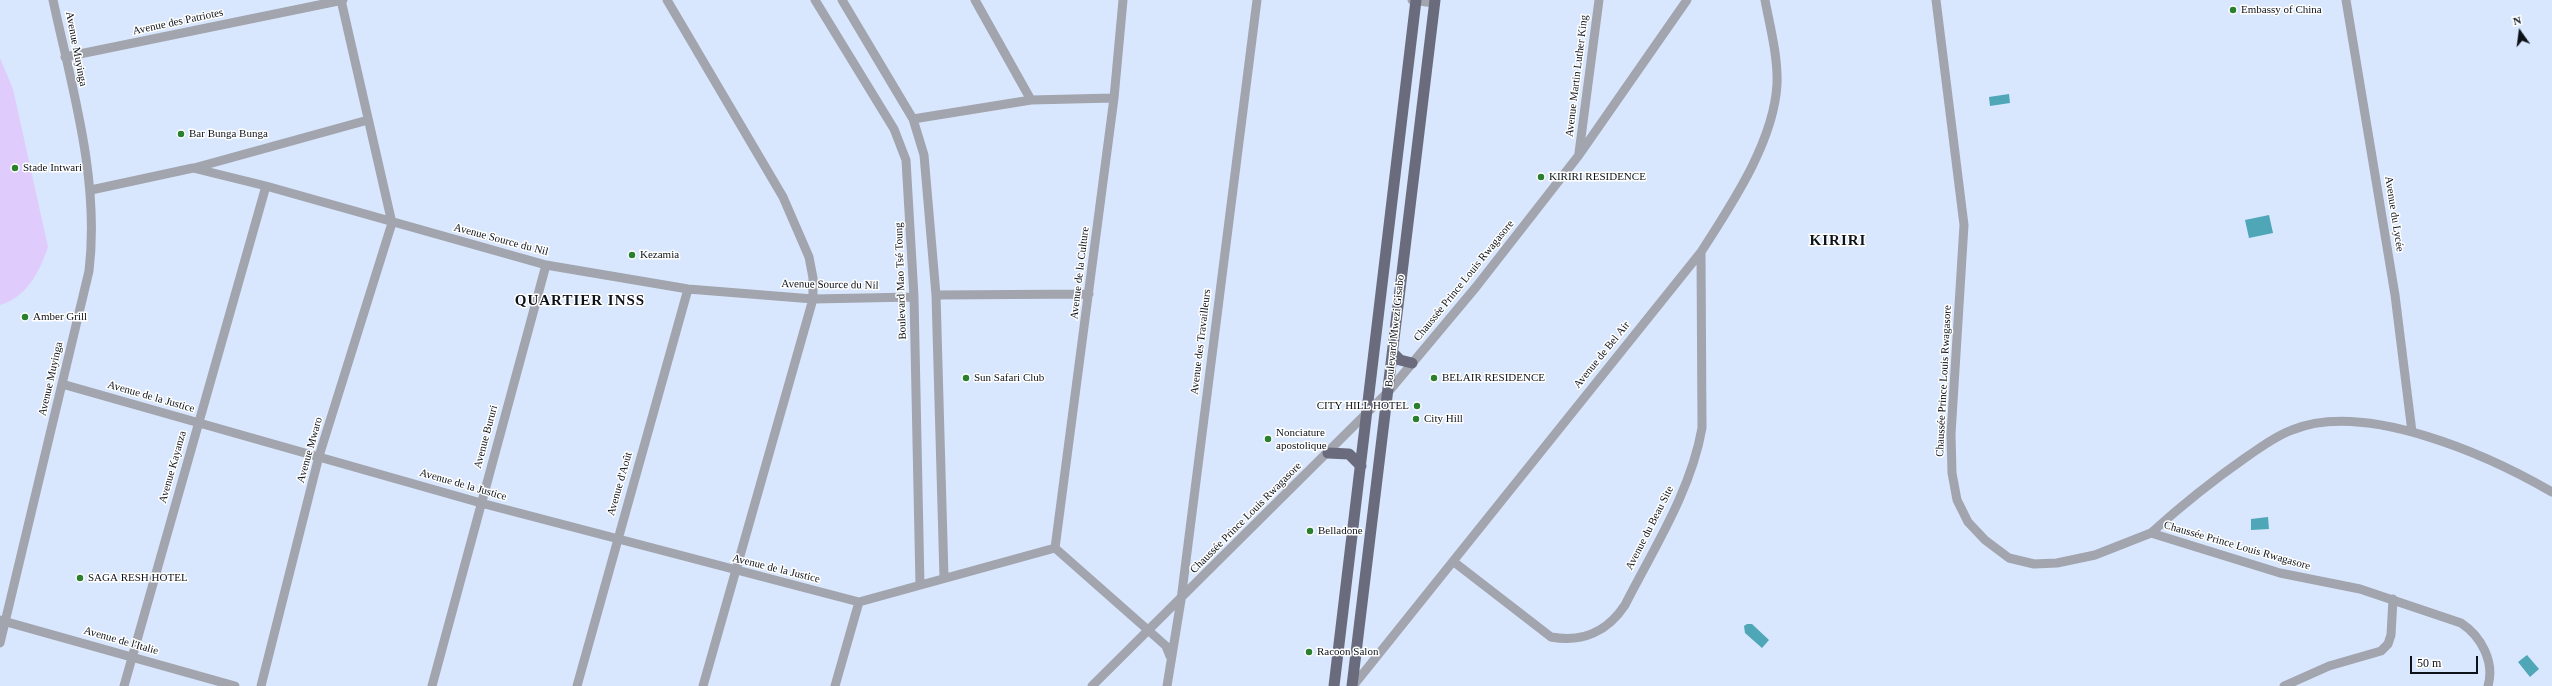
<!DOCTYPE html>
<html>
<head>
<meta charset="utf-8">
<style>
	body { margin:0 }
	#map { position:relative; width:2552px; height:686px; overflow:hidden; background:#d8e7fd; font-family:"Times New Roman",serif }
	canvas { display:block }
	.north { position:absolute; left:2500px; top:12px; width:40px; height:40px; -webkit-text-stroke:3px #fff; paint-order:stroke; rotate:346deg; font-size:11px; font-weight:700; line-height:16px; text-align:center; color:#0d1219 }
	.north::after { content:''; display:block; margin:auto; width:14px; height:18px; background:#0d1219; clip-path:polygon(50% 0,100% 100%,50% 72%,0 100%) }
	.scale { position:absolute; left:2410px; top:656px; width:68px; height:18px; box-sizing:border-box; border:2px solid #0d1219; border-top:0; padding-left:5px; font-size:12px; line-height:14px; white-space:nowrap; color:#0d1219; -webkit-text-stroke:3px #fff; paint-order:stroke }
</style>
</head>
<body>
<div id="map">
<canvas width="2552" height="686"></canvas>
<div class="north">N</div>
<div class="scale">50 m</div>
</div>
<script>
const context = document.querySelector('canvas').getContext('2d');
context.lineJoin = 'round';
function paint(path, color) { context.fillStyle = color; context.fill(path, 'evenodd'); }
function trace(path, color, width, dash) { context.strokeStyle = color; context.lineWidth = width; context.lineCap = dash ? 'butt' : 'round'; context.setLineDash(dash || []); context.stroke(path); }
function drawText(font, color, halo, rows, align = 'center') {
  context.font = font + ' "Times New Roman",serif'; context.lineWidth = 3; context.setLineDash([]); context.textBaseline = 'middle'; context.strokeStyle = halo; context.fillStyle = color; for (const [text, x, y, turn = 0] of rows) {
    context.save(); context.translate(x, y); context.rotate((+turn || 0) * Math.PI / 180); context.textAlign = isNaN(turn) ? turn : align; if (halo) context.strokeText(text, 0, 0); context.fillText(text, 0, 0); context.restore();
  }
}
paint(new Path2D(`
	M 0,58 L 13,89 L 48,247 C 40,271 27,297 0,305 Z`), '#dfccfd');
paint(new Path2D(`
	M 2009,94 L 2010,103 L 1990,106 L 1989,97 Z
	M 2269,215 L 2273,233 L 2249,238 L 2245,220 Z
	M 2268,517 L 2269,529 L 2251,530 L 2251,519 Z
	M 1747,624 L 1752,624 L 1769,640 L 1762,648 L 1745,633 L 1744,626 Z
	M 2527,655 L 2539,669 L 2530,677 L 2518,662 Z`), '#4ea6b7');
trace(new Path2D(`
	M 667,0 L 783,197 L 809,257 L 813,278 L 813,299 L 703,686
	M 815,0 L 894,129 L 906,160 L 914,297 L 920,585
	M 842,0 L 913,119 L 924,155 L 936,295 L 944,577
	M 975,0 L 1031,100
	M 1412,0 L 1434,3
	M 1936,0 L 1964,225 L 1951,434 L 1952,473 L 1957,500 L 1968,522 L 1985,540 L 2009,558 L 2034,564 L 2057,563 L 2095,555 L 2151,533 L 2280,573 L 2360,589 L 2461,623 C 2481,636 2495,662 2488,686
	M 2346,0 L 2395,295 L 2412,432
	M 65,57 L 343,0
	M 913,119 L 1031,100 L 1114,98
	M 1579,153 L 1599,0
	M 194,168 L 368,120
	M 91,190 L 193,168 L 266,186 L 546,265 L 688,289 L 813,299 L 914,297
	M 936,295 L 1089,294
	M 62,384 L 481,503 L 859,602
	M 2151,533 C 2181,506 2212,481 2245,458 C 2260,448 2275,436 2292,430 C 2365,400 2488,455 2552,492
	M 1055,548 L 1114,98 L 1123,0
	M 1454,562 L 1551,637 C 1583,643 1608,631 1625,605 C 1654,548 1691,491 1702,428 L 1701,252
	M 859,602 L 1055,548 L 1157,638 L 1166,646 L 1170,656
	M 0,620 L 235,686
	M 0,643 L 89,271 C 100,180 72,88 53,0
	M 124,686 L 266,186
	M 261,686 L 319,456 L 392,223 L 341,0
	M 432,686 L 546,265
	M 577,686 L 688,289
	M 835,686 L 859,602
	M 1092,686 L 1389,391 L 1476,287 L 1579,155 L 1687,0
	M 1167,686 L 1181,600 L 1257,0
	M 1353,686 L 1701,252 C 1731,205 1774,142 1777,84 C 1778,56 1770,27 1765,0
	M 2284,686 L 2329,666 L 2381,651 L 2388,644 L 2391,635 L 2393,599`), '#a2a4ae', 9);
trace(new Path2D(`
	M 1393,353 L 1400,360 L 1412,363
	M 1328,453 L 1349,454 L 1361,466
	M 1334,686 L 1416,0
	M 1352,686 L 1435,0`), '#6a6c7e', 11);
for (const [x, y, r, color] of [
	[2233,10,4,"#2a802e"],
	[181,134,4,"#2a802e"],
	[15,168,4,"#2a802e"],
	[1541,177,4,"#2a802e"],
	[632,255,4,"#2a802e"],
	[25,317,4,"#2a802e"],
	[966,378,4,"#2a802e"],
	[1434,378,4,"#2a802e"],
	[1417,406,4,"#2a802e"],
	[1416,419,4,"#2a802e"],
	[1268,439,4,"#2a802e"],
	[1310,531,4,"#2a802e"],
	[80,578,4,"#2a802e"],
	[1309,652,4,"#2a802e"]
]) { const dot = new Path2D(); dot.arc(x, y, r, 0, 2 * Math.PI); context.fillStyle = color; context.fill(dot); trace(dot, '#fff', 1.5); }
drawText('11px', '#0d1219', '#fff', [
	["Embassy of China",2241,10],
	["Bar Bunga Bunga",189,134],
	["Stade Intwari",23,168],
	["KIRIRI RESIDENCE",1549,177],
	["Kezamia",640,255],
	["Amber Grill",33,317],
	["Sun Safari Club",974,378],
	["BELAIR RESIDENCE",1442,378],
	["CITY HILL HOTEL",1409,406,"right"],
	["City Hill",1424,419],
	["Nonciature",1276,433],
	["apostolique",1276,446],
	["Belladone",1318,531],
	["SAGA RESH HOTEL",88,578],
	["Racoon Salon",1317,652]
], 'left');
drawText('11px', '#0d1219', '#fff', [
	["Avenue des Patriotes",178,22,-12],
	["Avenue Muyinga",76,49,79],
	["Avenue Martin Luther King",1577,76,-83],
	["Avenue du Lycée",2394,214,81],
	["Avenue Source du Nil",501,240,15],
	["Avenue de la Culture",1080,273,-83],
	["Boulevard Mao Tsé Toung",901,281,-92],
	["Chaussée Prince Louis Rwagasore",1464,281,-51],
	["Avenue Source du Nil",830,285,1],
	["Boulevard Mwezi Gisabo",1395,331,-84],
	["Avenue des Travailleurs",1201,342,-83],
	["Avenue de Bel Air",1602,355,-51],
	["Avenue Muyinga",51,379,-77],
	["Chaussée Prince Louis Rwagasore",1944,381,-87],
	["Avenue de la Justice",151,397,16],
	["Avenue Bururi",486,437,-75],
	["Avenue Mwaro",310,450,-74],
	["Avenue Kayanza",173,467,-74],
	["Avenue d'Août",620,484,-74],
	["Avenue de la Justice",463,485,16],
	["Chaussée Prince Louis Rwagasore",1246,518,-45],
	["Avenue du Beau Site",1650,528,-63],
	["Chaussée Prince Louis Rwagasore",2237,546,16],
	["Avenue de la Justice",776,569,14],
	["Avenue de l'Italie",121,641,16]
]);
context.letterSpacing = '1px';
drawText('bold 15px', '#0d1219', '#fff', [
	["KIRIRI",1838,241],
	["QUARTIER INSS",580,301]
]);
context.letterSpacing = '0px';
</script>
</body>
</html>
